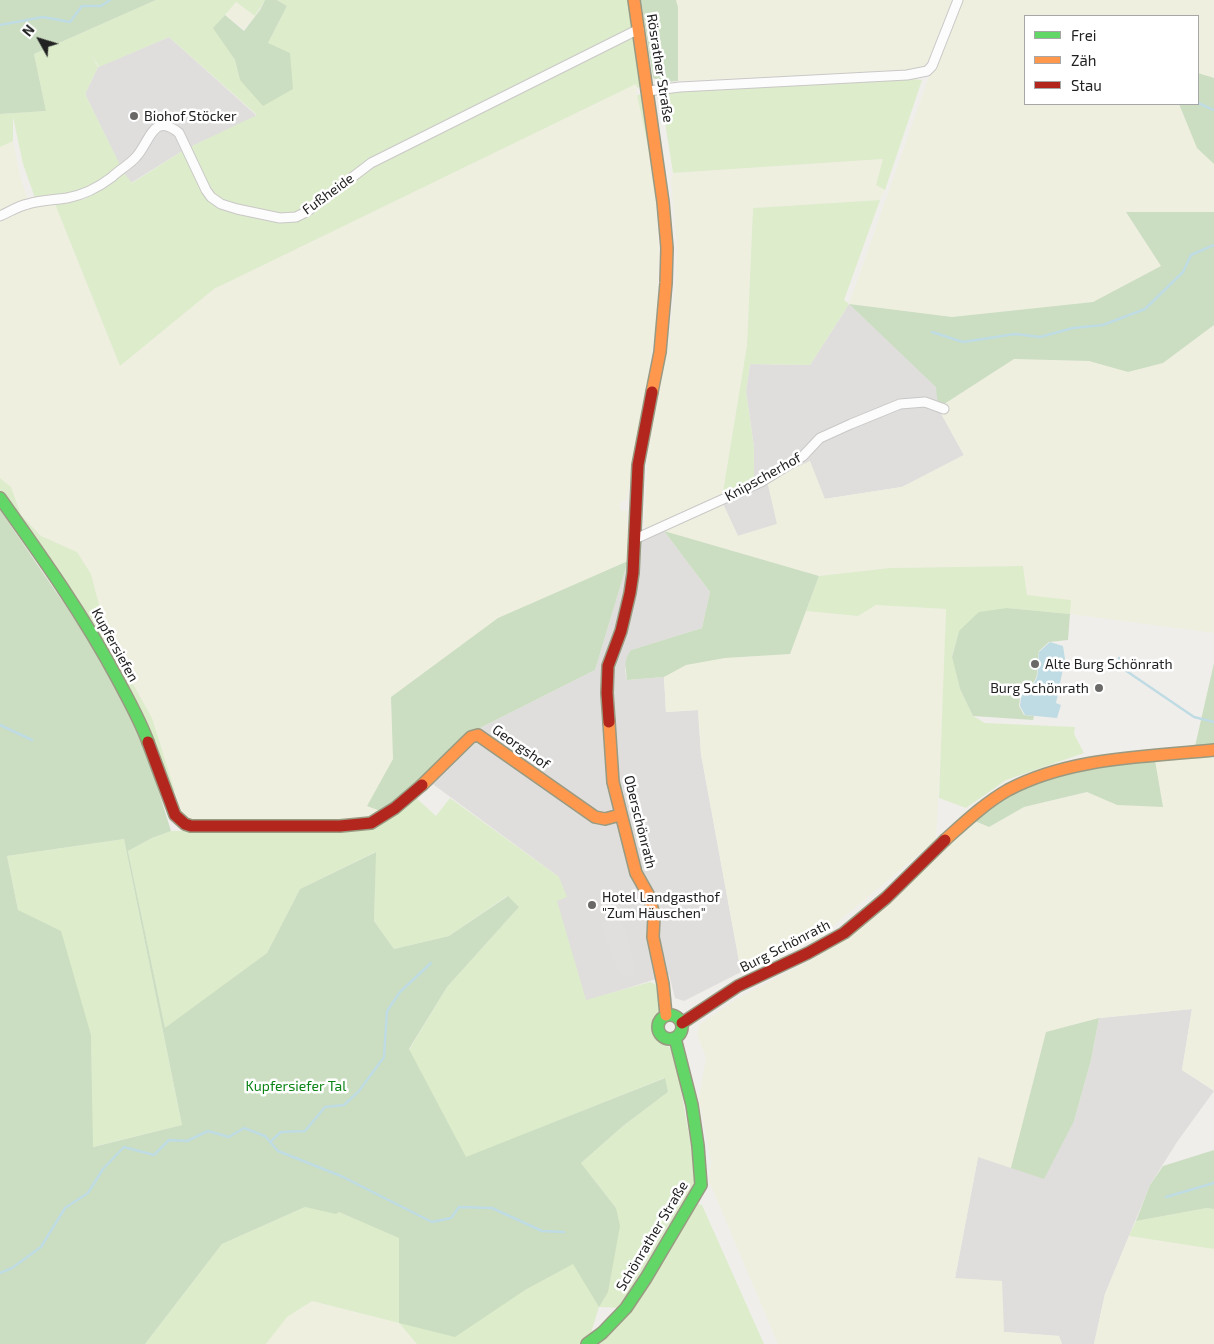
<!DOCTYPE html>
<html>
<head>
<meta charset="utf-8">
<style>
	body { margin:0 }
	#map { position:relative; width:1214px; height:1344px; overflow:hidden; background:#f0eeeb; font-family:"Exo 2",sans-serif }
	canvas { display:block }
	.legend { position:absolute; left:1024px; top:15px; width:175px; height:90px; box-sizing:border-box; background:#fff; border:1px solid #a7a7a7; margin:0; padding:6px 9px; list-style:none; font-size:15px; color:#222 }
	.legend li { display:flex; align-items:center; gap:10px; height:25px }
	.legend b { width:25px; border:1px solid #a7a7a7 }
	.north { position:absolute; left:15px; top:15px; width:50px; height:50px; -webkit-text-stroke:4px #fff; paint-order:stroke; rotate:309deg; font-size:14px; font-weight:700; line-height:20px; text-align:center; color:#222 }
	.north::after { content:''; display:block; margin:auto; width:18px; height:22px; background:#222; clip-path:polygon(50% 0,100% 100%,50% 72%,0 100%) }
</style>
</head>
<body>
<div id="map">
<canvas width="1214" height="1344"></canvas>
<ul class="legend">
<li><b style="height:6px;background:#63d668"></b>Frei</li>
<li><b style="height:6px;background:#ff974d"></b>Zäh</li>
<li><b style="height:6px;background:#b3261e"></b>Stau</li>
</ul>
<div class="north">N</div>
</div>
<script>
const context = document.querySelector('canvas').getContext('2d');
context.lineJoin = 'round';
function paint(path, color) { context.fillStyle = color; context.fill(path, 'evenodd'); }
function trace(path, color, width, dash) { context.strokeStyle = color; context.lineWidth = width; context.lineCap = dash ? 'butt' : 'round'; context.setLineDash(dash || []); context.stroke(path); }
function drawText(font, color, halo, rows, align = 'center') {
  context.font = font + ' "Exo 2",sans-serif'; context.lineWidth = 5; context.setLineDash([]); context.textBaseline = 'middle'; context.strokeStyle = halo; context.fillStyle = color; for (const [text, x, y, turn = 0] of rows) {
    context.save(); context.translate(x, y); context.rotate((+turn || 0) * Math.PI / 180); context.textAlign = isNaN(turn) ? turn : align; if (halo) context.strokeText(text, 0, 0); context.fillText(text, 0, 0); context.restore();
  }
}
paint(new Path2D(`
	M 169,37 L 257,116 L 184,150 L 131,183 L 123,172 L 85,94 L 98,67 Z
	M 849,304 L 937,387 L 938,408 L 964,455 L 902,487 L 824,499 L 809,461 L 777,524 L 738,536 L 723,504 L 754,482 L 754,448 L 746,391 L 750,364 L 810,365 Z
	M 664,531 L 710,592 L 702,628 L 631,650 L 625,670 L 627,680 L 664,677 L 666,712 L 698,710 L 701,754 L 741,972 L 684,1001 L 675,998 L 669,975 L 586,1001 L 556,901 L 559,877 L 430,782 L 472,732 L 595,670 L 628,561 L 642,540 Z
	M 1192,1009 L 1182,1070 L 1214,1091 L 1177,1142 L 1150,1185 L 1105,1294 L 1094,1344 L 1062,1344 L 1059,1336 L 1004,1332 L 955,1278 L 978,1157 L 1074,1121 L 1091,1060 L 1099,1018 Z`), '#dfdedc');
paint(new Path2D(`
	M 676,0 L 952,0 L 928,61 L 924,67 L 915,71 L 678,81 L 678,7 Z
	M 960,0 L 1214,0 L 1214,78 L 1198,73 L 1198,16 L 1025,16 L 1025,104 L 1179,104 L 1197,147 L 1214,164 L 1214,212 L 1126,212 L 1161,266 L 1093,302 L 952,317 L 849,304 L 931,71 Z
	M 236,2 L 255,16 L 244,29 L 225,15 Z
	M 636,84 L 637,95 L 654,175 L 659,253 L 656,327 L 627,499 L 620,502 L 620,510 L 627,511 L 628,561 L 498,618 L 391,697 L 393,759 L 368,806 L 383,812 L 356,823 L 196,821 L 182,815 L 171,792 L 175,791 L 152,718 L 108,639 L 91,574 L 77,552 L 41,536 L 21,515 L 11,487 L 0,478 L 0,222 L 31,207 L 55,204 L 120,366 L 214,289 Z
	M 13,141 L 20,176 L 28,201 L 0,214 L 0,147 Z
	M 883,159 L 876,185 L 885,190 L 880,200 L 753,208 L 747,345 L 722,498 L 649,529 L 644,526 L 648,453 L 667,353 L 675,288 L 677,249 L 671,180 L 673,173 Z
	M 1214,325 L 1214,633 L 1070,614 L 1070,600 L 1027,595 L 1023,566 L 890,568 L 819,576 L 664,531 L 723,504 L 738,536 L 777,524 L 767,481 L 810,461 L 825,499 L 902,487 L 964,455 L 938,408 L 1014,359 L 1089,361 L 1128,372 L 1163,363 Z
	M 876,605 L 946,609 L 944,681 L 936,840 L 816,940 L 741,972 L 701,754 L 698,710 L 666,712 L 664,677 L 686,665 L 725,658 L 790,654 L 806,611 L 858,616 Z
	M 1193,755 L 1214,757 L 1214,1090 L 1182,1070 L 1192,1009 L 1099,1018 L 1046,1032 L 1011,1168 L 978,1157 L 955,1278 L 1002,1281 L 1004,1332 L 1059,1336 L 1062,1344 L 778,1344 L 709,1181 L 711,1162 L 699,1098 L 706,1058 L 697,1034 L 700,1024 L 738,998 L 815,958 L 852,935 L 975,821 L 989,827 L 1024,807 L 1088,792 L 1117,805 L 1163,806 L 1155,760 Z
	M 1129,1236 L 1214,1249 L 1214,1344 L 1094,1344 L 1105,1294 Z
	M 312,1301 L 399,1323 L 417,1344 L 266,1344 L 287,1317 Z`), '#efefdf');
paint(new Path2D(`
	M 156,0 L 265,0 L 255,16 L 236,2 L 214,28 L 235,60 L 240,80 L 268,43 L 287,6 L 277,0 L 629,0 L 632,25 L 627,32 L 369,161 L 301,213 L 278,215 L 225,201 L 213,194 L 188,148 L 257,115 L 169,37 L 99,67 L 91,54 L 98,67 L 85,94 L 121,167 L 83,192 L 35,198 L 23,164 L 13,117 L 13,141 L 0,147 L 0,114 L 46,111 L 34,54 Z
	M 635,34 L 644,85 L 637,88 L 636,84 L 214,289 L 120,366 L 55,204 L 85,199 L 123,172 L 132,183 L 184,150 L 203,190 L 232,211 L 291,222 L 315,211 L 359,174 L 414,143 Z
	M 906,78 L 922,80 L 885,190 L 876,185 L 883,159 L 673,173 L 661,97 L 672,92 Z
	M 645,94 L 654,175 L 637,95 Z
	M 880,200 L 844,300 L 849,304 L 810,365 L 750,364 L 746,391 L 754,448 L 754,482 L 722,498 L 747,345 L 753,208 Z
	M 0,478 L 11,487 L 21,515 L 41,536 L 77,552 L 91,574 L 108,639 L 152,718 L 175,791 L 171,792 L 143,721 L 0,493 Z
	M 1023,566 L 1027,595 L 1071,600 L 1070,614 L 1007,608 L 959,631 L 952,656 L 960,689 L 973,716 L 985,723 L 1075,727 L 1074,734 L 1084,753 L 1006,780 L 966,808 L 939,798 L 946,609 L 876,605 L 858,616 L 806,611 L 819,576 L 890,568 Z
	M 414,796 L 436,816 L 450,798 L 559,877 L 567,897 L 557,901 L 586,1000 L 650,982 L 657,985 L 660,1011 L 653,1024 L 656,1036 L 666,1043 L 672,1051 L 678,1073 L 696,1175 L 692,1192 L 623,1308 L 599,1307 L 589,1339 L 580,1344 L 417,1344 L 399,1323 L 312,1301 L 287,1317 L 266,1344 L 145,1344 L 222,1244 L 305,1207 L 339,1212 L 525,1290 L 573,1263 L 599,1306 L 616,1208 L 581,1163 L 623,1126 L 668,1092 L 664,1078 L 466,1158 L 409,1050 L 447,987 L 519,907 L 507,896 L 449,936 L 394,949 L 374,921 L 375,852 L 300,889 L 267,953 L 165,1029 L 128,851 L 152,838 L 171,831 L 348,829 Z
	M 124,839 L 182,1125 L 92,1147 L 91,1035 L 18,910 L 7,856 Z
	M 698,1204 L 702,1205 L 764,1344 L 592,1344 L 692,1208 Z
	M 1207,1208 L 1214,1209 L 1214,1249 L 1129,1236 L 1136,1221 Z`), '#ddeccb');
paint(new Path2D(`
	M 0,0 L 156,0 L 34,54 L 46,111 L 0,114 Z
	M 265,0 L 277,0 L 287,6 L 268,43 L 290,53 L 293,89 L 263,106 L 240,80 L 235,60 L 213,28 L 225,15 L 244,31 L 260,10 Z
	M 641,0 L 676,0 L 678,7 L 678,81 L 662,82 L 653,78 Z
	M 1198,73 L 1214,78 L 1214,164 L 1197,148 L 1179,104 L 1198,104 Z
	M 1126,212 L 1214,212 L 1214,325 L 1163,363 L 1128,372 L 1089,361 L 1014,359 L 938,408 L 936,387 L 849,304 L 952,317 L 1093,302 L 1161,266 Z
	M 0,510 L 106,665 L 138,725 L 171,831 L 152,838 L 128,851 L 165,1028 L 267,953 L 300,889 L 376,852 L 374,921 L 394,949 L 449,936 L 508,896 L 519,907 L 447,987 L 409,1049 L 466,1157 L 665,1078 L 668,1092 L 623,1126 L 581,1163 L 616,1208 L 620,1226 L 608,1292 L 599,1307 L 573,1264 L 525,1290 L 455,1337 L 399,1323 L 399,1238 L 339,1212 L 336,1214 L 305,1207 L 222,1244 L 145,1344 L 0,1344 ZM 124,839 L 182,1125 L 93,1147 L 91,1035 L 61,931 L 18,910 L 7,856 Z
	M 664,531 L 819,576 L 790,654 L 725,658 L 686,665 L 664,677 L 627,680 C 626,667 623,661 631,650 L 702,628 L 710,592 Z
	M 628,561 L 595,670 L 472,732 L 383,812 L 367,806 L 393,759 L 391,697 L 498,618 Z
	M 1007,608 L 1070,614 L 1068,640 L 1049,642 L 1039,651 C 1036,670 1042,684 1021,689 L 1019,706 L 1024,715 L 1034,716 L 1033,720 L 973,716 L 960,689 L 952,657 L 959,631 L 979,612 Z
	M 1214,663 L 1214,757 L 1193,755 Z
	M 1155,760 L 1163,807 L 1117,805 L 1087,792 L 1024,807 L 989,827 L 975,821 L 1018,789 L 1064,772 Z
	M 1099,1018 L 1091,1060 L 1074,1121 L 1044,1179 L 1011,1168 L 1046,1032 Z
	M 1214,1150 L 1214,1209 L 1207,1208 L 1136,1221 L 1150,1185 L 1163,1166 Z`), '#cbdec1');
paint(new Path2D(`
	M 620,916 L 635,964 L 634,974 L 621,978 L 600,924 Z`), '#e0dfde');
paint(new Path2D(`
	M 1050,642 L 1063,646 L 1065,659 L 1056,703 L 1061,705 L 1057,718 L 1025,715 L 1020,706 L 1022,690 C 1042,685 1037,670 1039,652 Z`), '#bfdbe3');
trace(new Path2D(`
	M 0,25 L 43,17 L 70,22 L 82,6 L 101,6 L 110,0
	M 1198,103 L 1214,110
	M 932,332 L 963,342 L 1015,334 L 1040,337 L 1073,328 L 1103,325 L 1145,309 L 1183,272 L 1191,255 L 1214,245
	M 1119,658 L 1122,668 L 1194,717 L 1214,722
	M 0,725 L 32,740
	M 270,1142 L 281,1132 L 305,1131 L 325,1107 L 344,1105 L 359,1091 L 384,1057 L 387,1011 L 400,992 L 431,963
	M 1166,1197 L 1214,1183
	M 0,1273 L 12,1268 L 41,1247 L 65,1208 L 88,1193 L 103,1169 L 124,1147 L 154,1155 L 169,1140 L 187,1141 L 208,1131 L 229,1137 L 244,1128 L 265,1136 L 278,1151 L 341,1176 L 432,1222 L 451,1218 L 459,1207 L 492,1208 L 542,1231 L 564,1232`), '#bfdbe3', 2.5);
const street = new Path2D(`
	M 648,91 L 680,87 L 907,75 L 927,71 L 932,66 L 958,0
	M 0,216 C 9,212 18,206 28,204 C 41,200 54,200 67,198 C 83,195 99,187 112,177 C 119,170 129,165 136,157 C 150,142 153,111 179,133 L 206,190 L 211,197 L 221,204 L 237,209 L 280,218 L 296,217 L 308,211 L 371,163 L 639,29
	M 635,539 L 761,482 L 803,456 L 820,438 L 851,424 L 900,404 L 925,402 L 944,409`);
const fast = new Path2D(`
	M 0,498 C 42,557 84,616 118,680 C 129,701 140,720 148,742
	M658 1027a12 12 0 1 1 24 0a12 12 0 1 1-24 0Z
	M 587,1344 L 602,1333 L 626,1308 L 646,1278 L 701,1185 L 698,1146 L 692,1105 L 675,1038`);
const slow = new Path2D(`
	M 634,0 L 663,202 L 667,248 L 666,283 L 660,352 L 652,392
	M 609,722 L 613,782 L 636,873 L 649,896 L 654,916 L 653,937 L 663,984 L 666,1015
	M 422,785 L 471,737 L 478,735 L 595,817 L 605,819 L 620,815
	M 945,840 C 965,822 985,803 1008,790 C 1070,757 1146,757 1214,750`);
const jam = new Path2D(`
	M 609,722 L 607,693 L 608,666 L 621,631 L 630,593 L 633,573 L 638,465 L 652,392
	M 148,742 L 175,815 L 185,824 L 191,826 L 340,826 L 371,823 L 395,808 L 422,785
	M 682,1023 L 738,986 L 808,953 L 844,933 L 886,898 L 945,840`);
trace(street, '#c9c8c7', 11);
trace(fast, '#999a82', 14);
trace(slow, '#999a82', 14);
trace(jam, '#999a82', 14);
trace(street, '#fdfcfc', 9);
trace(fast, '#63d668', 11);
trace(slow, '#ff974d', 11);
trace(jam, '#b3261e', 11);
for (const [x, y, r, color] of [
	[134,116,5,"#6a6968"],
	[1035,664,5,"#6a6968"],
	[1099,688,5,"#6a6968"],
	[592,905,5,"#6a6968"]
]) { const dot = new Path2D(); dot.arc(x, y, r, 0, 2 * Math.PI); context.fillStyle = color; context.fill(dot); trace(dot, '#fff', 2); }
drawText('14px', '#222', '#fff', [
	["Rösrather Straße",660,68,81],
	["Fußheide",328,194,-36],
	["Knipscherhof",763,477,-29],
	["Kupfersiefen",115,645,61],
	["Georgshof",521,747,35],
	["Oberschönrath",640,822,76],
	["Burg Schönrath",785,946,-27],
	["Schönrather Straße",652,1236,-59]
]);
drawText('14px', '#222', '#fff', [
	["Biohof Stöcker",144,116],
	["Alte Burg Schönrath",1045,664],
	["Burg Schönrath",1089,688,"right"],
	["Hotel Landgasthof",602,897],
	["\"Zum Häuschen\"",602,913]
], 'left');
drawText('14px', '#0c8416', '#fff', [
	["Kupfersiefer Tal",296,1086]
]);
</script>
</body>
</html>
